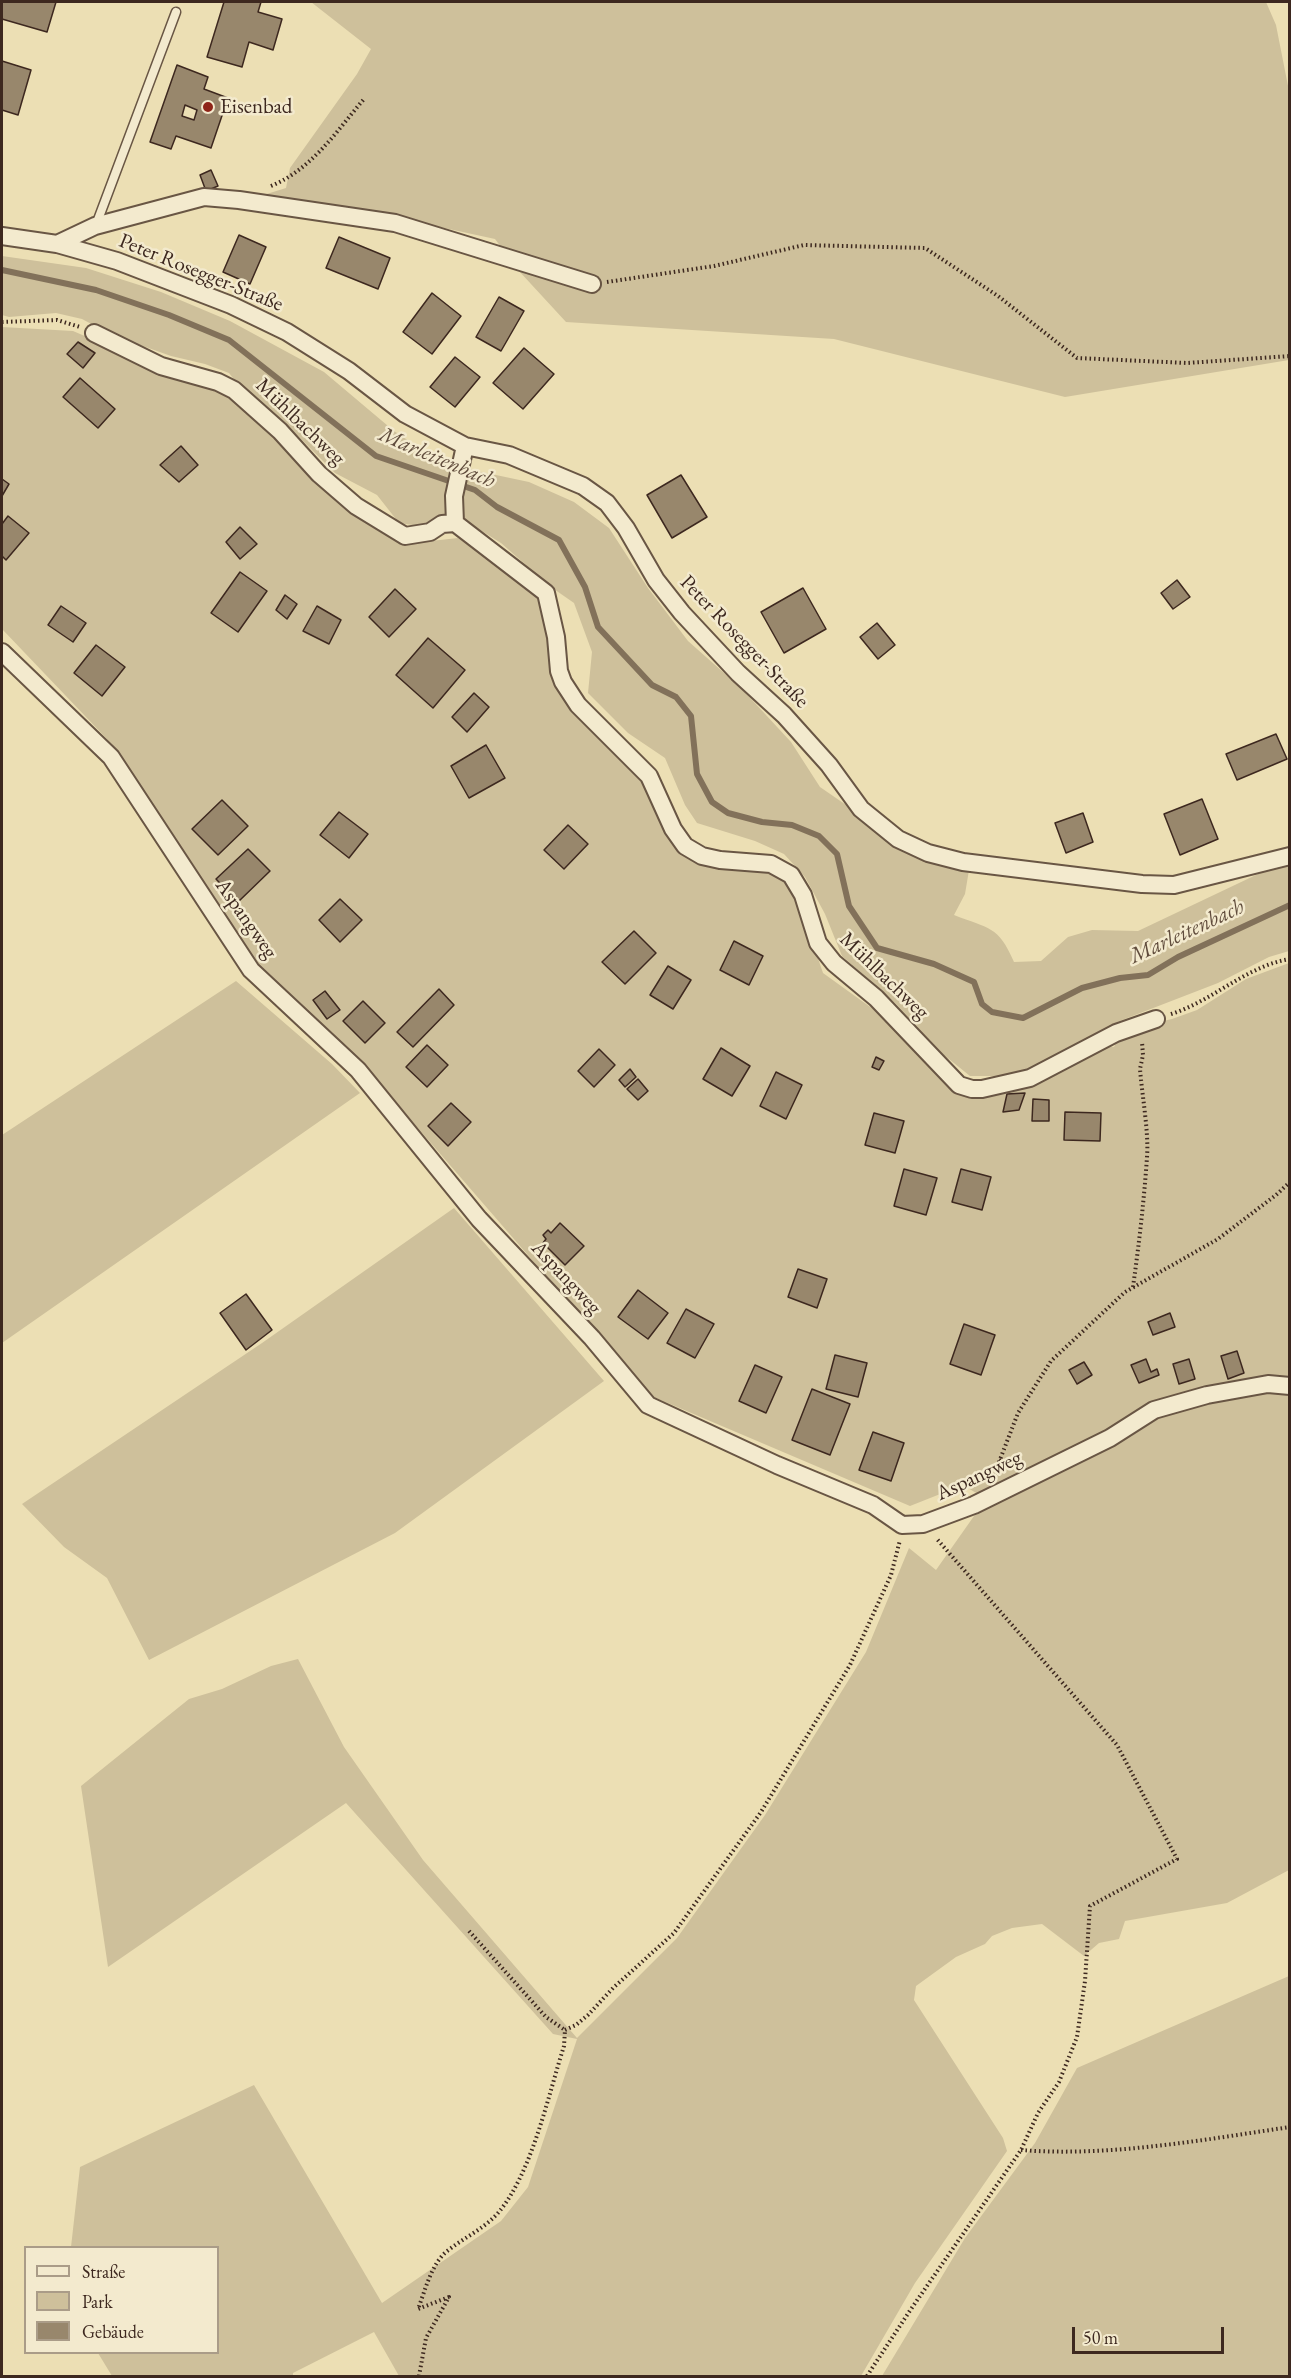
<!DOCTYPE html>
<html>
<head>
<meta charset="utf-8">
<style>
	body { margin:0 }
	#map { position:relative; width:1291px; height:2378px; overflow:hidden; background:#ecdfb4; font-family:"EB Garamond",serif }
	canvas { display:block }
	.frame { position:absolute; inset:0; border:3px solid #3d281f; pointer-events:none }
	.legend { position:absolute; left:24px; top:2246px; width:195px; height:108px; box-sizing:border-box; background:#f3eace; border:2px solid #aa9c88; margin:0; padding:8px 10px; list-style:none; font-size:18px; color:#3d281f }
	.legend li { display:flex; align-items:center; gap:12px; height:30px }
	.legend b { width:30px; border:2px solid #aa9c88 }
	.scale { position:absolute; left:1072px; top:2327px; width:152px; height:27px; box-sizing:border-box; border:3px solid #3d281f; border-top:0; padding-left:8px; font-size:18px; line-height:21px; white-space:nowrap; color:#3d281f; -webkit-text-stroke:4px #f3eace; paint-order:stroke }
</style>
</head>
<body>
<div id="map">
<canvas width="1291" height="2378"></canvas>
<div class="frame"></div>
<ul class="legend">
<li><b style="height:8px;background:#f3eace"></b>Straße</li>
<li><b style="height:16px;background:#cec09b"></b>Park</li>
<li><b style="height:16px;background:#98876c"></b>Gebäude</li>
</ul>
<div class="scale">50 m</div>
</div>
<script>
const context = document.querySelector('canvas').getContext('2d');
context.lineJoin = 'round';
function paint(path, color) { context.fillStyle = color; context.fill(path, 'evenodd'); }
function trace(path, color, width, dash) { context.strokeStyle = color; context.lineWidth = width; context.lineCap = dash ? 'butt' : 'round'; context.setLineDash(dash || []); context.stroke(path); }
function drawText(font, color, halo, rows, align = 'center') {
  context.font = font + ' "EB Garamond",serif'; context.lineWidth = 5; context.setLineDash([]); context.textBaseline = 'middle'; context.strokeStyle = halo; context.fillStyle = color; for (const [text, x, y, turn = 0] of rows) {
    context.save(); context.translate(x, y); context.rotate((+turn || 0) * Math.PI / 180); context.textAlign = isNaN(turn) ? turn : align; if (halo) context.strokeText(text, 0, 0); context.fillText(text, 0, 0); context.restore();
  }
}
paint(new Path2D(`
	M 311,2 L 1266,2 L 1276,25 L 1289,91 L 1289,360 L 1065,397 L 834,339 L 566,322 L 519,271 L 495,239 L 357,209 L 257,197 L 286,188 L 290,168 L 357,74 L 371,49 Z
	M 2,256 L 86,268 L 161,292 L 230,321 L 324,372 L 394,431 L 421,449 L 477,471 L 529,482 L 574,502 L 609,528 L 648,588 L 688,641 L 741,688 L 791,742 L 820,787 L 849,807 L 900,847 L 969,870 L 965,894 L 954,915 C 989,929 998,925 1014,962 L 1041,961 L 1068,937 L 1092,930 L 1138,931 L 1258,874 L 1289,862 L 1289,951 L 1269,957 L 1218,983 L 1117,1022 L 1040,1065 L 1005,1076 L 970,1076 L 944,1055 L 896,1004 L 842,956 L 825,914 L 805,877 L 784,854 L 755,841 L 697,823 L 685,805 L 665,758 L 628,733 L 588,693 L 592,652 L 574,603 L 551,587 L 501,543 L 464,520 L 449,515 L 419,526 L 399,523 L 377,495 L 335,473 L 298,436 L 244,392 L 229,373 L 205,364 L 171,356 L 112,335 L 82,319 L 56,313 L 9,317 L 2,315 Z
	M 2,327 L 73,331 L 176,375 L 217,387 L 260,419 L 324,491 L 377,525 L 413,543 L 458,538 L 543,599 L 553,670 L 643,778 L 668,834 L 692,860 L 716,868 L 768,869 L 783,878 L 795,891 L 823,973 L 898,1027 L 954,1090 L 964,1095 L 1033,1082 L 1101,1045 L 1114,1047 L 1119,1036 L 1142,1026 L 1172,1019 L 1197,1010 L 1246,979 L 1289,963 L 1289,1870 L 1227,1903 L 1125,1921 L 1119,1939 L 1099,1943 L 1084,1956 L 1042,1924 L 1012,1928 L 992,1936 L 985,1944 L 956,1957 L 916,1986 L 914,2000 L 1003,2138 L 1007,2151 L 915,2283 L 861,2376 L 399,2376 L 374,2332 L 293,2373 L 293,2376 L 112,2376 L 98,2353 L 218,2352 L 218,2248 L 71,2247 L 80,2167 L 254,2085 L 382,2303 L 501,2221 L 528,2187 L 577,2039 L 553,2034 L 346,1803 L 108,1967 L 81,1786 L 189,1699 L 222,1689 L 271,1666 L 298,1659 L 344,1747 L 423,1860 L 577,2038 L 677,1938 L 765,1815 L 866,1652 L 909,1548 L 936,1570 L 986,1499 L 963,1485 L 910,1506 L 649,1395 L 365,1067 L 253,964 L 107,739 L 2,629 Z
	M 236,981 L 332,1064 L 360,1093 L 2,1343 L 2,1135 Z
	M 454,1208 L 604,1381 L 395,1533 L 149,1660 L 107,1578 L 64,1547 L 22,1504 L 262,1343 Z
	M 1289,1976 L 1289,2376 L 882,2376 L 965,2238 L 1035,2143 L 1077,2068 Z`), '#cec09b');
trace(new Path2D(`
	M 2,270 L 96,290 L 169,315 L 229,340 L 376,456 L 475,490 L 497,507 L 559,540 L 585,587 L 598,627 L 652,685 L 676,697 L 691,716 L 697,774 L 712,802 L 728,813 L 762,822 L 792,825 L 819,836 L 837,854 L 849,906 L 877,948 L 934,964 L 974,982 L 982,1004 L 992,1012 L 1023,1018 L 1082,988 L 1120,978 L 1148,975 L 1178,957 L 1290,905`), '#82715a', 6);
const building = new Path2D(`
	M 2,2 L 56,2 L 47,32 L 2,19 Z
	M 224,2 L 261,2 L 258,12 L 282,19 L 273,50 L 249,42 L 242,67 L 207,57 Z
	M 2,61 L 31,70 L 18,115 L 2,110 Z
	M 177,65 L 208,77 L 204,89 L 228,98 L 211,148 L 176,136 L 171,149 L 150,142 ZM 185,105 L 197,110 L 194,120 L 182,116 Z
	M 211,170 L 218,186 L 206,191 L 200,175 Z
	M 239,235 L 266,247 L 250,284 L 223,272 Z
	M 339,237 L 390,258 L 378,289 L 326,268 Z
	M 432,293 L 461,316 L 432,354 L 403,332 Z
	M 499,297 L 524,311 L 501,351 L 476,337 Z
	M 78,342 L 95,353 L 83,368 L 67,354 Z
	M 524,348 L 554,374 L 523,409 L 493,383 Z
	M 455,357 L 480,377 L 455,407 L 430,387 Z
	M 80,378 L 115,409 L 98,428 L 63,397 Z
	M 181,446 L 198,465 L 179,482 L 160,465 Z
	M 681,475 L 707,517 L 672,538 L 647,495 Z
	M 2,479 L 9,484 L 2,496 Z
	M 8,516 L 29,533 L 6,560 L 2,556 L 2,524 Z
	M 240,527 L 257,544 L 240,559 L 226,542 Z
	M 240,572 L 267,591 L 238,632 L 211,613 Z
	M 1177,580 L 1190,597 L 1173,609 L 1161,593 Z
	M 803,588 L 826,629 L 784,653 L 761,612 Z
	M 395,589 L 416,609 L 389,637 L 369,617 Z
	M 285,595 L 297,604 L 287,619 L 276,610 Z
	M 61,606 L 86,623 L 73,642 L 48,625 Z
	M 317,606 L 341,620 L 329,644 L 303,631 Z
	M 877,623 L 895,645 L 878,659 L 860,637 Z
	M 428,638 L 465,670 L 433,708 L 396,675 Z
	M 96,645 L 125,667 L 102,696 L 74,673 Z
	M 474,693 L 489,707 L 467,732 L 452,717 Z
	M 1276,734 L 1287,759 L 1237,780 L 1226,754 Z
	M 486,745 L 505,778 L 469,798 L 451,766 Z
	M 1202,799 L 1218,839 L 1180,855 L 1164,814 Z
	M 222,800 L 248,826 L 218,855 L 192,829 Z
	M 339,812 L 368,834 L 349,858 L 320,835 Z
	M 1083,813 L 1093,842 L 1066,853 L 1055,823 Z
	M 568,825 L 588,844 L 564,869 L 544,850 Z
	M 248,849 L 270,871 L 238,902 L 216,879 Z
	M 340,899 L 362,920 L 340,942 L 319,920 Z
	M 634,931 L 656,953 L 625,984 L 602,962 Z
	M 734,941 L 763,956 L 749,985 L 720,970 Z
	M 668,966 L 691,980 L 673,1009 L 650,995 Z
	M 439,989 L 454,1005 L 413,1047 L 397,1032 Z
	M 325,991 L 340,1010 L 327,1019 L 313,1000 Z
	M 363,1001 L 385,1023 L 365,1043 L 343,1021 Z
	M 427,1045 L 448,1065 L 427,1087 L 406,1067 Z
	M 721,1048 L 750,1066 L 732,1096 L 703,1079 Z
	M 599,1049 L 615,1065 L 594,1087 L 578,1071 Z
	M 876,1057 L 884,1061 L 879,1070 L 872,1067 Z
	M 630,1069 L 636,1077 L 625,1087 L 619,1080 Z
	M 776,1072 L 802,1085 L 786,1119 L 760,1106 Z
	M 638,1079 L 648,1091 L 638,1100 L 627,1089 Z
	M 1025,1093 L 1019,1110 L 1003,1112 L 1007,1094 Z
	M 1033,1099 L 1049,1100 L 1049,1121 L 1032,1121 Z
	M 451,1103 L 471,1122 L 448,1146 L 428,1126 Z
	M 1065,1112 L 1101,1113 L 1100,1141 L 1064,1140 Z
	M 874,1113 L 904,1121 L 895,1153 L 865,1145 Z
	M 904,1169 L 937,1178 L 926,1215 L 894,1206 Z
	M 961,1169 L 991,1177 L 982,1210 L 952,1202 Z
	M 560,1223 L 584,1246 L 565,1265 L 543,1243 L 546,1239 L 543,1235 L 548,1230 L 551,1233 Z
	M 798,1269 L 827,1279 L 817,1308 L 788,1297 Z
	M 638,1290 L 668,1313 L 648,1339 L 618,1317 Z
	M 246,1294 L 272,1330 L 246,1350 L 220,1313 Z
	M 686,1309 L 714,1324 L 695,1358 L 667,1343 Z
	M 1170,1313 L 1175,1327 L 1153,1335 L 1148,1322 Z
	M 964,1324 L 995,1335 L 981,1375 L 950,1364 Z
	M 1237,1351 L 1244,1373 L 1228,1379 L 1221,1356 Z
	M 835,1355 L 867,1363 L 858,1397 L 826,1389 Z
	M 1146,1359 L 1151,1372 L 1157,1369 L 1159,1375 L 1139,1383 L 1131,1365 Z
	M 1189,1359 L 1195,1379 L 1179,1384 L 1173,1364 Z
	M 1084,1362 L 1092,1375 L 1077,1384 L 1069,1370 Z
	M 755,1365 L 782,1377 L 766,1413 L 739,1401 Z
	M 812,1389 L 850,1404 L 830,1455 L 792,1440 Z
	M 873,1432 L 904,1443 L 891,1481 L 859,1470 Z`);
paint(building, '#98876c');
trace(building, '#3d281f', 1.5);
const lane = new Path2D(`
	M 96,225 L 176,12`);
const street = new Path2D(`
	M 2,236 L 57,244 L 117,261 L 231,305 L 287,332 L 349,371 L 405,414 L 465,446 L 509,455 L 583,486 L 607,503 L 626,528 L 656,580 L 682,613 L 738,673 L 784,715 L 829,765 L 861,809 L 898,839 L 928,853 L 963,862 L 1142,884 L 1174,885 L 1290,856
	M 57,244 L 95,226 L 204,197 L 239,200 L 395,223 L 592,284
	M 94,333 L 161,366 L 218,382 L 234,390 L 280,431 L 319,474 L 356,506 L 405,536 L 430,532 L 442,524 L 455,523 L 546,593 L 556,637 L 559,671 L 563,682 L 578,705 L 649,776 L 673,829 L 685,846 L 702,856 L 720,860 L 771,864 L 791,875 L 803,895 L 818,943 L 834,963 L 876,998 L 959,1085 L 972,1089 L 982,1089 L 1030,1078 L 1116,1033 L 1156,1019
	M 455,523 L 454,496 L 465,446
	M 2,652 L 111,757 L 251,970 L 358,1070 L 479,1219 L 592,1338 L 648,1405 L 777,1465 L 873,1505 L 902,1525 L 923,1524 L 974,1505 L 1110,1438 L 1154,1410 L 1207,1395 L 1268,1384 L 1290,1386`);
trace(lane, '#695644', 11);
trace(street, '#695644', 20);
trace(new Path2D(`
	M 271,186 C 312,169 336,132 364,99
	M 607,282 L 714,266 L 804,245 L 925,248 L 998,296 L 1077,358 L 1187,363 L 1290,356
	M 2,322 L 57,320 L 80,327
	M 1171,1014 C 1213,1001 1246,966 1290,959
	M 1133,1287 C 1139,1244 1144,1201 1147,1157 C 1149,1133 1142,1095 1140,1069 L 1143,1055 L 1142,1042
	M 999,1460 L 1005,1463
	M 994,1475 L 1018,1413 L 1051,1361 L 1125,1292 L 1218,1239 L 1276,1195 L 1290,1182
	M 469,1931 L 546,2017 L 565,2030
	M 565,2030 L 576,2025 L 588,2015 L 613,1988 L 674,1933 L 761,1812 L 850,1665 L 891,1575 L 900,1540
	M 1021,2150 C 1110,2157 1202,2140 1290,2127
	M 419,2376 L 426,2338 L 449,2297 L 418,2309 C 425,2291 431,2265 446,2252 C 463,2238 484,2229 498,2213 C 532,2173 548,2096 564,2046 L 565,2030
	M 867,2376 L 909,2312 L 1021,2150 L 1038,2113 L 1059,2082 L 1077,2037 L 1085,1981 L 1090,1906 L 1177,1859 L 1117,1745 L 936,1538`), '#3d281f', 4, [1.5, 3]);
trace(lane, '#f3eace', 8);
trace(street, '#f3eace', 16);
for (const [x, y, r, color] of [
	[208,107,6,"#8f2418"]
]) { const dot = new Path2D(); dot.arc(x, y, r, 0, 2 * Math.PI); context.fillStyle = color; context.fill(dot); trace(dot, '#f3eace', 2); }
drawText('21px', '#3d281f', '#f3eace', [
	["Eisenbad",220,107]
], 'left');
drawText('21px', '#3d281f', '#f3eace', [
	["Peter Rosegger-Straße",201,273,22],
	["Mühlbachweg",300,422,44],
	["Peter Rosegger-Straße",744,642,46],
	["Aspangweg",246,919,55],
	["Mühlbachweg",884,976,44],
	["Aspangweg",566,1278,47],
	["Aspangweg",979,1476,-25]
]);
drawText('italic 22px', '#604c3c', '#f3eace', [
	["Marleitenbach",437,458,23],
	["Marleitenbach",1187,932,-25]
]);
</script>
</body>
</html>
